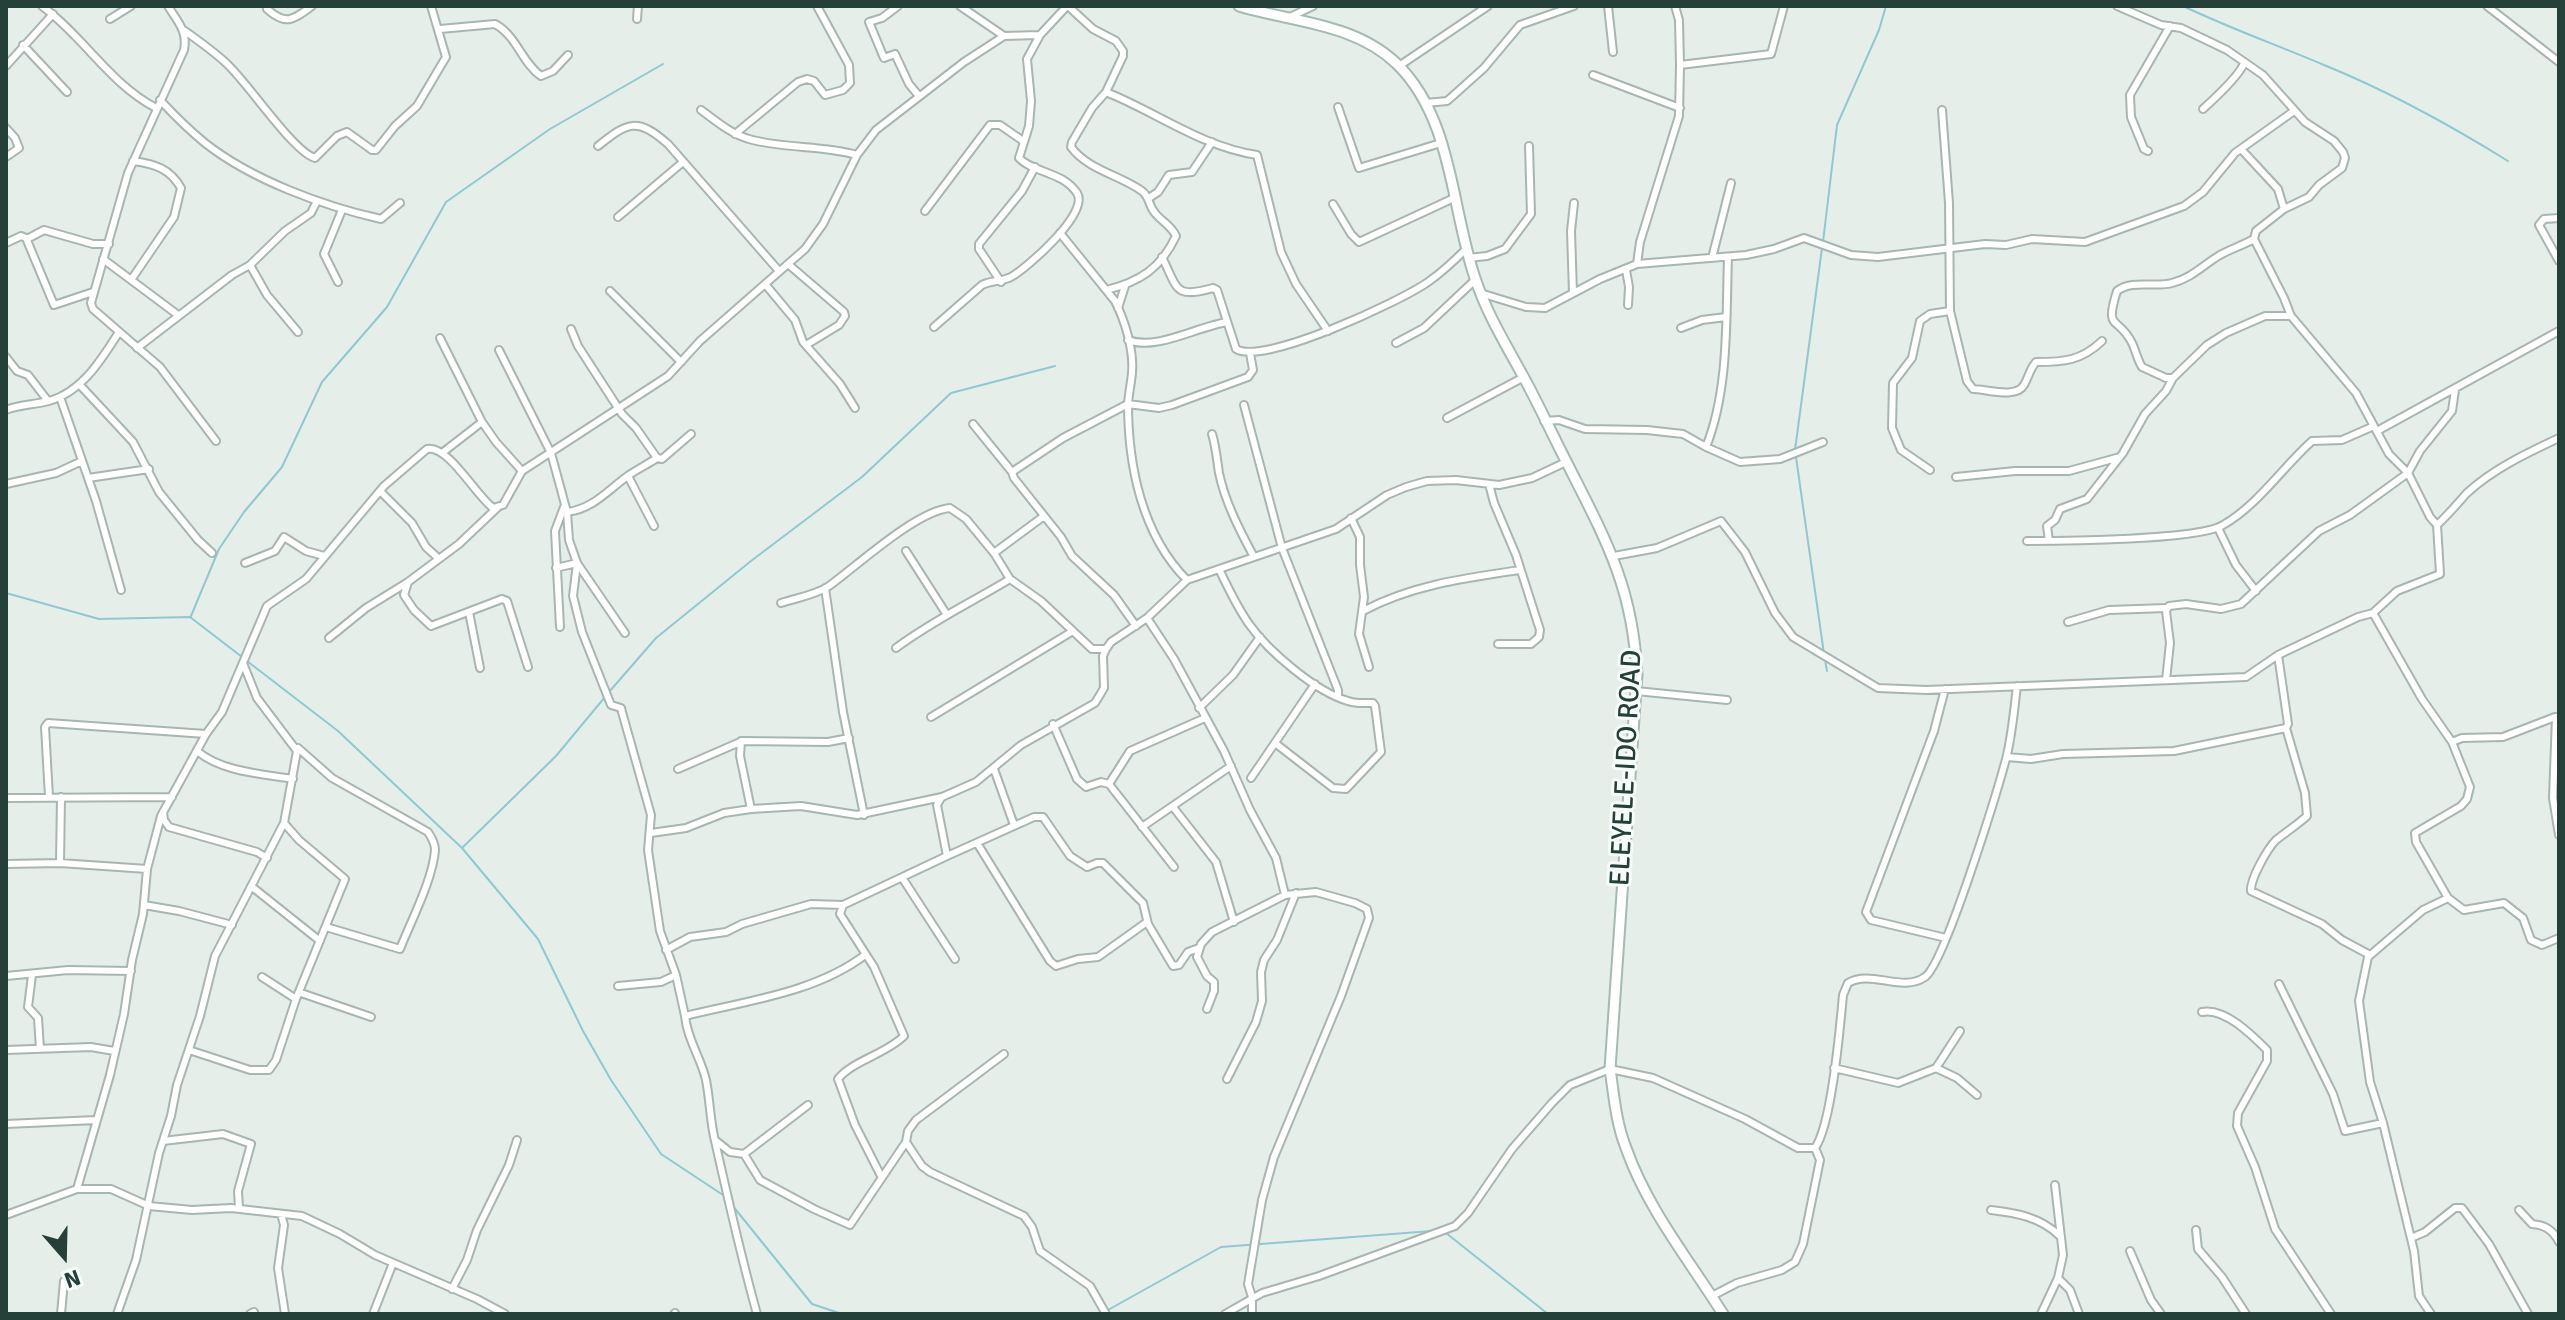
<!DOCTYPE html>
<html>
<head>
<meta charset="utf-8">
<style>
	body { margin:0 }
	#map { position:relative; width:2565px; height:1320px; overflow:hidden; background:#e6eeea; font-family:Signika,sans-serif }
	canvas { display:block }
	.frame { position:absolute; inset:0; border:8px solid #254038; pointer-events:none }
	.north { position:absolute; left:24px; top:1216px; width:80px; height:80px; -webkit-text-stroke:6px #f6faf8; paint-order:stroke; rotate:160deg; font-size:22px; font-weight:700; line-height:32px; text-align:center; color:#254038 }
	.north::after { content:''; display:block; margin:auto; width:28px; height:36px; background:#254038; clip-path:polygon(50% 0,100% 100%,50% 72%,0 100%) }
</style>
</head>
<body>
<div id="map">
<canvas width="2565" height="1320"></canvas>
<div class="frame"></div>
<div class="north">N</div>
</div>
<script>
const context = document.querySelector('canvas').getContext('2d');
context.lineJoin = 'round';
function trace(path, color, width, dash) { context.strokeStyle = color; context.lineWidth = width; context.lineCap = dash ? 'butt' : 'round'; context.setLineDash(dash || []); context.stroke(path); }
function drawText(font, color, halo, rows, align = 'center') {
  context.font = font + ' Signika,sans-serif'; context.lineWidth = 6; context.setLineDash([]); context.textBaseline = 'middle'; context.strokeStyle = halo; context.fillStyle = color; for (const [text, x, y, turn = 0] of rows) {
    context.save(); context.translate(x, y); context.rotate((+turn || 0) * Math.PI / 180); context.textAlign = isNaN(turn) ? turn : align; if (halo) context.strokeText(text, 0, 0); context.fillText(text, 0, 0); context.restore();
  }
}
trace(new Path2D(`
	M 2183,6 C 2229,28 2277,45 2324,65 C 2388,91 2450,125 2508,161
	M 1823,242 L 1837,125 L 1879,30 L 1886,6
	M 1822,248 L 1795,450 L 1824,654
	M 6,593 L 99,619 L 190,617 L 242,657
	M 191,616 L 219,549 L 244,512 L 282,467 L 322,382 L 387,307 L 446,202 L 550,129 L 663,64
	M 1825,660 L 1827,671
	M 247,661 L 338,731 L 462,848 L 538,939 L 583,1031 L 611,1080 L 661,1154 L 726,1197
	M 609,692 L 656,638 L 751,561 L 862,477 L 951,393 L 1055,366
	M 462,848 L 556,756 L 605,697
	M 732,1205 L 812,1304 L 842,1314
	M 1446,1233 L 1548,1314
	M 1108,1310 L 1221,1247 L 1432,1231`), '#8fc8d1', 2);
const street = new Path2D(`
	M 42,6 C 84,37 109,83 156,108
	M 168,6 C 177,21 188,31 184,50 L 128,173 L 91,303 L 93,309 L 160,367 L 216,441
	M 898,6 L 882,18 L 869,22 L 884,58 L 895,54 L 909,84 L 919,96
	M 960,6 L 1004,36
	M 1068,6 L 1093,29 L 1116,41 L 1123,51 L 1123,56 L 1106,92 L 1092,108 L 1072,142 L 1071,147 C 1088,170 1120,175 1142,191 C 1150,197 1148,205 1155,213 C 1162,222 1171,225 1176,236 C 1161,268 1140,282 1106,290
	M 1608,6 L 1613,52
	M 2117,6 L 2161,25 L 2181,28 L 2227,50 L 2263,75 L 2305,122 L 2334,141 L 2343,152 L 2345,158 L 2342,168 L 2319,185 L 2309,197 L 2284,209 L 2256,231 L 2254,239
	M 2487,6 L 2559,62
	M 267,9 C 286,26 293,20 312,6
	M 1288,18 L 1313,6
	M 110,19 L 131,6
	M 637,19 L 638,6
	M 440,29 L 495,24 C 517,36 522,63 541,76 L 553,71 L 568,55
	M 185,31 C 199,41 213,51 225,62 C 247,81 293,152 315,158 L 337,136 L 347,132 L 372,150 L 376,150 L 395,126 L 417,106 L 446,57 L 431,6
	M 23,45 L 67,92
	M 1680,65 L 1771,54 L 1784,6
	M 6,66 L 53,14
	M 1399,66 L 1488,6
	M 1593,75 L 1680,108
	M 1106,92 C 1156,112 1202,147 1257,155 L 1281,252 L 1296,284 L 1328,331
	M 160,100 C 174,115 189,130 205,143 C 252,180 323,206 381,219 L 400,203
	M 1426,103 L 1447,101 L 1455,94 L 1484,68 L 1520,25 L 1574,6
	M 1338,107 L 1359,168 L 1441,143
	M 2203,109 C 2214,99 2240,75 2244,63
	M 701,110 C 716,121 731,134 749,139 C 784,149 822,145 857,155
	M 1942,110 L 1949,203 L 1950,311
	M 6,128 L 15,138 L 19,148 L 6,157
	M 735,134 L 798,82 L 807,79 L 814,81 L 825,95 L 843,90 L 850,83 L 849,65 L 817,6
	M 598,146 C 628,122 637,117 668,144 L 779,271
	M 2241,149 L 2278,189 L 2284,209
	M 2148,151 L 2144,149 L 2131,117 L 2130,95 L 2170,26
	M 1149,198 L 1158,192 L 1169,175 L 1192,172 L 1212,142
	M 1333,204 L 1351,234 L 1359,242 L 1454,198
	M 925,211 L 990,125 L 1000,125 L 1023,141
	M 618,217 L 683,162
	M 2559,218 L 2544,219 L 2539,225 L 2559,261
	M 1060,233 L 1115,301 C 1125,321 1134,350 1132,373 C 1131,383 1129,393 1128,403 C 1128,466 1142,535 1187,580
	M 27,239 L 44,230 L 93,244 L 109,244
	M 6,243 L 21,236 L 26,238 L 54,305 L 93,292
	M 1162,257 C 1178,289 1174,299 1213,288 L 1217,290 L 1236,349 C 1263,366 1401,301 1428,282 C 1441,273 1454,261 1466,249
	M 1468,258 L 1487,256 L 1505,249 L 1531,214 L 1529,146
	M 1712,258 L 1731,183
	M 103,259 L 178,315
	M 788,264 L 844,312 L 845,316 L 839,325 L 806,345
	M 1637,264 L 1640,242 L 1679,116 L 1680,65 L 1679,20 L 1675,6
	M 250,265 L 267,295 L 298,332
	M 1626,270 L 1629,287 L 1628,305
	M 131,280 L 174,217 L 181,188 C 170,169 156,164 133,161
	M 338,282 L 324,254 L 342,210
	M 1001,282 L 979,249 L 979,244 L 1022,191 L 1035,167
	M 765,284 L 795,320 L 803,342 L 840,384 L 855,408
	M 610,291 L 681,362
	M 1480,293 L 1526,307 L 1545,308 L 1600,279 L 1637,264 L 1746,255 L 1774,249 L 1804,238 L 1851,255 L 1878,257 L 1985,244 L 2006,245 L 2032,239 L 2085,242 L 2184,206 L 2203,192 L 2235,153 L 2294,111
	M 1573,293 L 1571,231 L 1574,203
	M 1118,308 L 1125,286
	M 934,327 L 982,285 C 992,280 1001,282 1011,277 C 1027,268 1090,213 1077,193 C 1062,171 1033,173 1019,158 L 1029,126 L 1031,101 L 1027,59 L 1040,35
	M 1681,328 L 1702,320 L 1726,317
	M 571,329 L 578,346 L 622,414 L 636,428 L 657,458 L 662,459 L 691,434
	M 440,338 L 482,422 L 496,442 L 522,471
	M 1128,340 C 1156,351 1196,327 1227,322
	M 1396,343 L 1424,328 L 1475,280
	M 137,348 L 232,275 L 250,265 L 285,231 L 311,213 L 317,201
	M 499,350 L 551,453 L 567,512 L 569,540 L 577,563 L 625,633
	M 6,357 L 17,371 L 28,375 L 48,401
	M 79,384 L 133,442 L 159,492 L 198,540 L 212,553
	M 60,397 L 96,501 L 121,590
	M 1244,405 L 1282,548 L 1338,690 L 1338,697
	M 6,410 C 20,404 34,405 49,401 C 82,392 102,359 119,332
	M 1447,418 L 1524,377
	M 1544,421 L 1559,420 L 1585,429 L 1647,430 L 1683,434 L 1706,447 C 1729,390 1726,318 1728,257
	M 973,424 L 1012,472 L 1014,478 L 1061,537 L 1072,556 L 1114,595 L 1136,626
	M 2377,431 L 2559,331
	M 1212,434 C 1216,447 1217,460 1219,473 C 1225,502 1240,531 1254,557
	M 1706,447 L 1740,462 L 1780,459 L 1823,442
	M 442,453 L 482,422
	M 1930,470 L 1901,450 L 1892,428 L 1893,383 L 1912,358 L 1920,321 L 1930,314 L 1950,311 L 1967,381 L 1973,389 C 1986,389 2016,399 2024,385 C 2029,377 2029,370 2036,362 C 2064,362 2081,361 2102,341
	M 1012,472 L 1063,438 L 1128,404 L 1159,408 L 1172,405 L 1248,377 L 1253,370 L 1250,353
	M 628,476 L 654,526
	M 1956,477 L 2015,471 L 2069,471 L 2120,457
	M 88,478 L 149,469
	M 6,484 L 56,473 L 82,461
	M 1489,484 L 1494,503 L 1516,555 L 1540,630 L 1539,637 L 1531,644 L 1498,644
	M 380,491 L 412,523 L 426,547 L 438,558
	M 498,507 L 459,544 L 408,582 L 404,595 L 414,610 L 431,626 L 502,599 L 507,601 L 528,667
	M 567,512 C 593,509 608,490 629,475 C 638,469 648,464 657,458
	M 1351,518 L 1360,537 L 1360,565 L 1364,597 L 1359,634 L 1369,667
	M 2437,525 C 2448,515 2457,504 2467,493 C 2493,469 2527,453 2559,438
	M 2218,528 L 2236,565 L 2256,591
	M 2027,541 C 2062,541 2199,540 2223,525 C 2258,505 2282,468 2312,441 L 2342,440 L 2374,426
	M 2049,541 L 2047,526 L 2055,520 L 2060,509 L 2087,499 L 2123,453 L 2145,414 L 2166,391 L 2173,378
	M 906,551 L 947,615
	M 994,553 L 1044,516
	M 1614,556 L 1657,548 L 1721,521 L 1745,552 L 1775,613 L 1793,637 L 1878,688 L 1926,690 L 2246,677 L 2278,655 L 2358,617 L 2373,613 L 2397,591 L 2440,574 L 2437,525 L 2430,517 L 2408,473 L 2420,451 L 2452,411 L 2455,390
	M 245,563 L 275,551 L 284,537 L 306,551 L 324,556
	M 556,568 L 577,563 L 573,596 L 582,632 L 611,705 L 621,708 L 622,712 L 651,815 L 648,850 L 660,931 L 676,975 L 685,1016 C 745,1001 815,993 865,955
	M 1219,569 C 1228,588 1237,607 1249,624 C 1268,651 1316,692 1348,701 C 1356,704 1364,703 1373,703 L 1375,706 L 1381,752 L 1346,789 L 1333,788 L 1275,743
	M 825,588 L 843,712 L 864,815
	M 781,603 C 796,598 816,595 829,586 C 858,565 916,511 950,508 L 966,519 L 994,553 L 1010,579 L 1041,601 L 1092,649 L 1106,649
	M 1363,611 C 1412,585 1465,578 1520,570
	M 469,612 L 480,668
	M 2373,613 L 2422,699 L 2452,742 L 2470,787 L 2467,799 L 2461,806 L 2415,833 L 2416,842 L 2448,898
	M 1147,618 L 1174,659 L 1224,751 L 1250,810 L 1276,858 L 1285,895
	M 2068,622 L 2109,610 L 2166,608
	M 560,627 L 555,531 L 564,507
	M 329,638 L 366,608 L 408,582
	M 896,648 C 932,621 972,602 1010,579
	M 2166,680 L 2170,643 L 2166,611 L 2169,606 L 2186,604 L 2221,609 L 2241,604 L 2319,531 L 2350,515 L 2408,473 L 2389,454 L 2356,393 L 2291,316 L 2265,316 L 2226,333 L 2207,345 L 2173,378 L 2166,378 L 2142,367 C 2137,359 2136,351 2132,343 C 2118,315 2104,332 2117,291 C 2132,279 2155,288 2172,283 C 2192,278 2203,265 2220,255 C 2231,249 2243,245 2254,239 L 2284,298 L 2291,316
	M 1945,689 L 1934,731 L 1866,912 L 1871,920 L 1946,938
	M 1636,691 L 1727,700
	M 1199,708 L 1233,675 L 1260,637
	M 931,717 L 1073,631
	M 2556,717 L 2553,798 L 2559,835
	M 1053,724 L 1077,779 L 1086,787 L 1101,782 L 1109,784 L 1174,867
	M 2286,728 L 2305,793 L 2307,816 C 2297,825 2286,832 2276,840 C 2268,848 2250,879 2251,891 L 2322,924 L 2342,940 L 2370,955
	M 2452,742 L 2462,738 L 2503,737 L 2555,717
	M 298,748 L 332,778 L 428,832 C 432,838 435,843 435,850 C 433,879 411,921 400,949 L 326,927
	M 197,751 C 222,772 262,774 293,779
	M 2007,757 L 2031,759 L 2063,754 L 2174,751 L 2286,728 L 2288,724 L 2278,655
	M 678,769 L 740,742
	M 994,769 L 1014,825
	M 1251,778 L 1315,684
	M 1109,784 L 1130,751 L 1205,718
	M 49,797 L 45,727 L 48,723 L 206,734
	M 6,798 L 172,797
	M 1173,807 L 1216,862 L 1234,922
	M 751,809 L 740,756 L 741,741 L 828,742 L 849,738
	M 163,812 L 164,820 L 169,827 L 257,852 L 267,858
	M 1142,827 L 1231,766
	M 651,833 L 686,828 L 724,813 L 751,809 L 801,806 L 857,815 L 942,797 L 976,782 L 1021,745 L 1095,703 L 1104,688 L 1103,656 L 1106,649 L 1111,642 L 1147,618 L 1187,580 L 1336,529 L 1387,495 L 1406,487 L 1427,481 L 1456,480 L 1499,485 L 1532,478 L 1566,462
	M 977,843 L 1050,961 L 1056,966 L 1078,959 L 1098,957 L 1147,922
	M 947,856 L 1034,817 L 1043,817 L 1070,856 L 1087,867 L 1097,863 L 1103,863 L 1143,903 L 1148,924 L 1173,966 L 1179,965 L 1188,952 L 1199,948
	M 60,863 L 61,797
	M 6,864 L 60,863 L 147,869
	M 903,879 L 955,959
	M 251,886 L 320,941
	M 144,905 L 179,911 L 232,925
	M 843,905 L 840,914 L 874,967 L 904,1036 C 886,1054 852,1061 838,1079 L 855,1125 L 881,1176
	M 666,950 L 690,937 L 726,932 L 742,924 L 811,904 L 843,905 L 947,856 L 937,805 L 941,798
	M 32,975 L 28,1007 L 38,1018 L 40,1049
	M 6,976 L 68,970 L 131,971
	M 262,977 L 296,999 L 345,879 L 299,840 L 284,823
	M 2279,984 L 2333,1094 L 2345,1131 L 2383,1123
	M 618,986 L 661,982 L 676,975
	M 301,993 L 371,1017
	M 1207,1009 L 1214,991 L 1214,982 L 1207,976 L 1197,957 L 1201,944 L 1212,932 L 1285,895 L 1316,892 L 1355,903 L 1367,909 L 1369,918 L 1341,996 L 1274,1157 L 1262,1200 L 1248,1284 L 1252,1297 L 1252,1314
	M 2202,1012 C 2224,1007 2252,1035 2267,1050 L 2267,1061 L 2238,1113 L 2237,1126 L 2255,1167 L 2275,1229 L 2331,1314
	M 685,1016 C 687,1039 701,1058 706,1080 C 710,1100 710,1121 715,1141 C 728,1199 741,1257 757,1314
	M 6,1050 L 91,1047 L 114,1051
	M 189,1050 L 250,1070 L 269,1070 L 276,1060 L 296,999
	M 1834,1068 L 1898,1083 L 1936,1068 L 1960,1031
	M 1936,1068 L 1957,1078 L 1977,1095
	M 1227,1079 L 1256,1022 L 1262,1001 L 1261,972 L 1264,960 L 1277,940 L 1296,893
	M 6,1124 L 96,1120
	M 715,1140 L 730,1152 L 744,1154 L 808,1105
	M 163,1141 L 223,1134 L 251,1144 L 238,1191 L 239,1208
	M 906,1142 L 922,1166 L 930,1172 L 1024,1216 L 1032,1227 L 1040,1251 L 1090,1286 L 1106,1314
	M 1815,1148 C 1832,1124 1840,1027 1843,995 L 1848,983 C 1871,969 1902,993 1925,977 C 1945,963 1997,792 2006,759 C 2012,736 2014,710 2017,686
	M 744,1154 L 760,1180 L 814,1209 L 850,1225 L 906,1142 L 908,1131 L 916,1120 L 1004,1054
	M 1991,1210 C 2017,1213 2040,1217 2060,1236
	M 2519,1210 L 2532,1224 C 2545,1225 2553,1230 2559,1242
	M 281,1214 L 284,1225 L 278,1268 L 285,1314
	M 6,1215 L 77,1189
	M 2196,1230 L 2198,1249 L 2222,1277 L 2246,1314
	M 2411,1238 L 2425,1232 L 2455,1208 L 2462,1208 L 2489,1244 L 2528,1314
	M 2130,1251 L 2151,1300 L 2161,1314
	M 2058,1278 L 2070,1290 L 2079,1314
	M 452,1289 L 467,1260 L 477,1230 L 509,1165 L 517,1140
	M 1712,1296 L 1737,1283 L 1782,1270 L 1795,1262 L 1803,1244 L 1820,1160 L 1815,1148
	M 61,1314 L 64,1281
	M 117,1314 L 136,1260 L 159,1153 L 171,1116 L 177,1085 L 200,1016 L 215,956 L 284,823 L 297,751 L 257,698 L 243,663
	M 250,1314 L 254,1312
	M 373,1314 L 393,1263
	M 505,1314 L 477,1299 L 375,1255 L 340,1234 L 302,1216 L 231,1208 L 192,1210 L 149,1206 L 111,1189 L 77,1189 L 110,1075 L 124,1014 L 132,960 L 143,914 L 147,869 L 161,816 L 206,734 L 222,712 L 267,606 L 306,579 L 384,486 L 427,449 C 449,445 475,495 493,508 L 503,505 L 522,471 L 668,376 L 700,341 L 805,249 L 823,224 L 857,155 L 876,130 L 964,62 L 1004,36 L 1040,35 L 1067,6
	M 674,1314 L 675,1313
	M 1225,1314 L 1262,1293 L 1319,1276 L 1455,1226 L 1468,1213 L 1512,1149 L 1552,1103 L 1570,1085 L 1610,1069 L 1653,1078 L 1745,1119 L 1798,1148 L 1815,1148
	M 2041,1314 L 2058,1278 L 2063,1255 L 2055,1185
	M 2431,1314 L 2419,1296 L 2414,1251 L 2383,1123 L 2370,1082 L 2359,1001 L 2368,957 L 2423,910 L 2448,898 L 2464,910 L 2504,903 L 2523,918 L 2531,940 L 2542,945 L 2559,938`);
const secondary = new Path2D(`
	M 1239,6 C 1292,22 1355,23 1397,64 C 1453,119 1451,208 1475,278 C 1487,314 1505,343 1523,376 C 1539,405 1552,434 1567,463 C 1605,538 1633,587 1637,674 L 1610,1069 C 1614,1096 1616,1123 1626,1148 C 1647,1208 1689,1260 1723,1314`);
trace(street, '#a8b6b1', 10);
trace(secondary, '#a4bab2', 13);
trace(street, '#fff', 6);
trace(secondary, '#fff', 9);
drawText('28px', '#254038', '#f6faf8', [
	["ELEYELE-IDO ROAD",1627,768,-87]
]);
</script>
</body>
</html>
